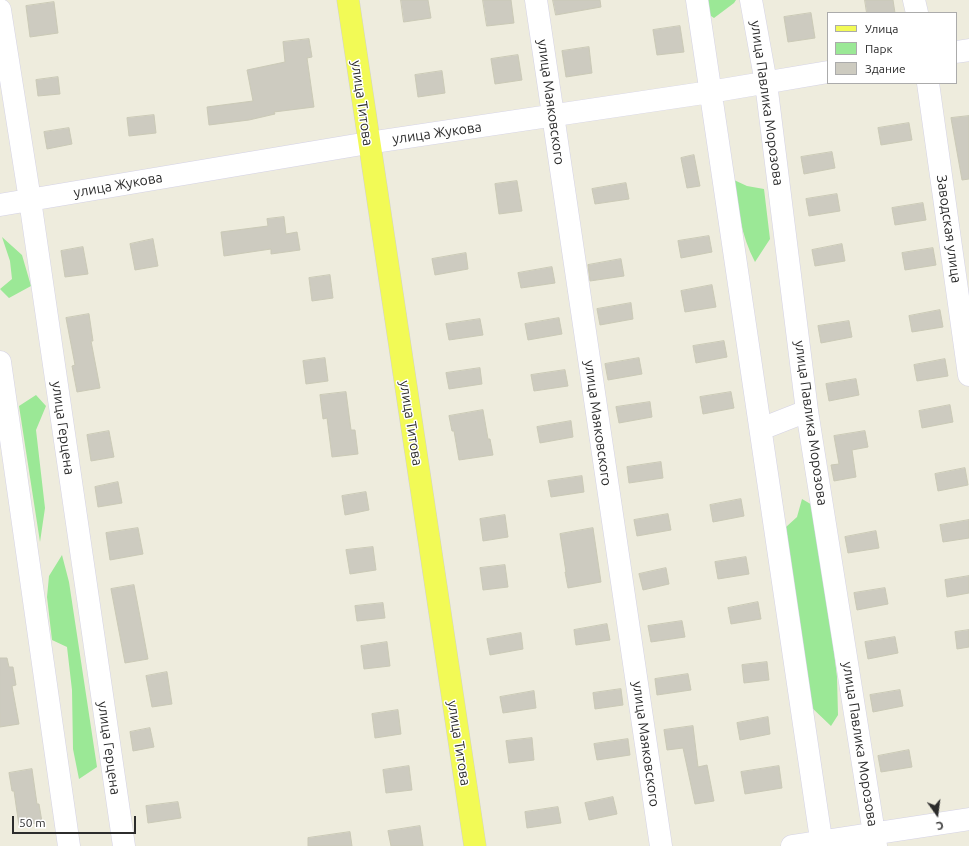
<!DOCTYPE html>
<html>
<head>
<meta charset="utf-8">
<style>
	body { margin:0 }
	#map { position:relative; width:969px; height:846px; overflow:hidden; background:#eeecdd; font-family:Ubuntu,sans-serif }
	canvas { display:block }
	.legend { position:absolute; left:827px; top:12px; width:130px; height:72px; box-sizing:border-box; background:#fff; border:1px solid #ababab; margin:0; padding:5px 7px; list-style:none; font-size:12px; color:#2c2c2c }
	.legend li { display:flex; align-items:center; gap:8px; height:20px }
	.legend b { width:20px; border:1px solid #ababab }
	.north { position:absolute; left:917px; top:794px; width:40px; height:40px; -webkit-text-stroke:3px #fff; paint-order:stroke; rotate:166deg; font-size:11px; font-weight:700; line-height:16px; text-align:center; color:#2c2c2c }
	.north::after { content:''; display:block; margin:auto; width:14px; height:18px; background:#2c2c2c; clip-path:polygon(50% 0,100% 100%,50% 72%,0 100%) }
	.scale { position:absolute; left:12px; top:816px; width:124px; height:18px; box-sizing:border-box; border:2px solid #2c2c2c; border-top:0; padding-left:5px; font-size:12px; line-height:14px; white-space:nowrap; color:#2c2c2c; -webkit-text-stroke:3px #fff; paint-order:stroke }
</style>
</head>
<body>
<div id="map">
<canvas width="969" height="846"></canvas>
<ul class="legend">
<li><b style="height:5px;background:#f2fa56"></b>Улица</li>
<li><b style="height:11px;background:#9be896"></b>Парк</li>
<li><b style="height:11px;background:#cdcbc0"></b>Здание</li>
</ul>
<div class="north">С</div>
<div class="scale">50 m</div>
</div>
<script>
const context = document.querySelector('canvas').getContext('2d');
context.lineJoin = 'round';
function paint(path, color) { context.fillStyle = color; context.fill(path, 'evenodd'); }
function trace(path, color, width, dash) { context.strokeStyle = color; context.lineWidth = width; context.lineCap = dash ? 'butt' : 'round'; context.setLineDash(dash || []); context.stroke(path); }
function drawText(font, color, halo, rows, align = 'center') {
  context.font = font + ' Ubuntu,sans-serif'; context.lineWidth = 3; context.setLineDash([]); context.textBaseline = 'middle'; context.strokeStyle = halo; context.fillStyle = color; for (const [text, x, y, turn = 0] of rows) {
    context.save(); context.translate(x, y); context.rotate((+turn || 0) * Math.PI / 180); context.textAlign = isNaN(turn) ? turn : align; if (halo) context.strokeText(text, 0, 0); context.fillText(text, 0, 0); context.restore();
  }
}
paint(new Path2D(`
	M 704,0 L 736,0 L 734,3 L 714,18 L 705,12 Z
	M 734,180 L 747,186 L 764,189 L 770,239 L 755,262 C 741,235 738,210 734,180 Z
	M 2,237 L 22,255 L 31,286 L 9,298 L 0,289 L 12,279 L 10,261 Z
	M 36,395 L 46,406 L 36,430 L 45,508 L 40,542 L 19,406 Z
	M 802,499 L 814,506 L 819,524 L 837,677 L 838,715 L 831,726 L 809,705 L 786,527 L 797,517 Z
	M 62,555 L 69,582 L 97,767 L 79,779 L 73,749 L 72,690 L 67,647 L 52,640 L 47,597 L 49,576 Z`), '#9be896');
const building = new Path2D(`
	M 401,0 L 428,0 L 431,18 L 404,22 Z
	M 483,0 L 511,0 L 514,23 L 487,26 Z
	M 553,0 L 600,0 L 601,7 L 556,15 Z
	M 865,0 L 893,0 L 895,13 L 867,13 Z
	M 54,2 L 58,33 L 30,37 L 26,6 Z
	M 811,13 L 815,38 L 788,42 L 784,17 Z
	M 680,26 L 684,52 L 657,55 L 653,30 Z
	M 309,39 L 312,57 L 307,58 L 314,107 L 274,112 L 275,114 L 249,120 L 209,125 L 207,107 L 253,101 L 247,70 L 285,62 L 283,42 Z
	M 589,47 L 592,73 L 566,77 L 562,51 Z
	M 518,55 L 522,80 L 495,84 L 491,59 Z
	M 442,71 L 445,93 L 418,97 L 415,75 Z
	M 58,77 L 60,94 L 38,96 L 36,80 Z
	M 154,115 L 156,133 L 129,136 L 127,118 Z
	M 969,116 L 969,179 L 962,180 L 951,118 Z
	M 909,123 L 912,140 L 881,145 L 878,128 Z
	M 69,128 L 72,144 L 47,149 L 44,132 Z
	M 832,152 L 835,168 L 804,174 L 801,157 Z
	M 694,155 L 700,186 L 687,188 L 681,158 Z
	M 517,181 L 522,211 L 499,214 L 495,184 Z
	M 626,183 L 629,199 L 595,204 L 592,189 Z
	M 837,194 L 840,211 L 809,216 L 806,199 Z
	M 923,203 L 926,220 L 895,225 L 892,208 Z
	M 284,217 L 286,234 L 297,232 L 300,250 L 271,254 L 271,249 L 224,256 L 221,232 L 268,226 L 267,219 Z
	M 709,236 L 712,252 L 681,258 L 678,241 Z
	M 153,239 L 158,266 L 135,270 L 130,244 Z
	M 842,244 L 845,261 L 815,266 L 812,250 Z
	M 83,247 L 88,274 L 65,277 L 61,251 Z
	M 933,248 L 936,265 L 905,270 L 902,253 Z
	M 466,253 L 468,269 L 435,275 L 432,259 Z
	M 621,259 L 624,276 L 590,281 L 588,265 Z
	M 552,267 L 555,283 L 521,288 L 518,273 Z
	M 330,275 L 333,298 L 312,301 L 309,278 Z
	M 712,285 L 716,307 L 685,312 L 681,291 Z
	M 631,303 L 633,319 L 600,325 L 597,309 Z
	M 940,310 L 943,327 L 912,332 L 909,316 Z
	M 89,314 L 93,341 L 91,341 L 100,388 L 77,392 L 72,366 L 75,365 L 66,318 Z
	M 559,318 L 562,334 L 528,340 L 525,324 Z
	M 480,319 L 483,335 L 449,340 L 446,324 Z
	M 849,321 L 852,337 L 821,343 L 818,326 Z
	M 724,341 L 727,357 L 696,363 L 693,346 Z
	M 325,358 L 328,381 L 306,384 L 303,361 Z
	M 639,358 L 642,374 L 608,380 L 605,364 Z
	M 945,359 L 948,376 L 917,381 L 914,365 Z
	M 480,368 L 482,384 L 449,389 L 446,373 Z
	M 565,370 L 568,386 L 534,391 L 531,375 Z
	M 856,379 L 859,395 L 829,401 L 826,384 Z
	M 346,392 L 351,430 L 355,430 L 358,454 L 332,457 L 327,418 L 323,419 L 320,395 Z
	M 731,392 L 734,408 L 703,414 L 700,397 Z
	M 650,402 L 652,417 L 619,423 L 616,407 Z
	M 950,405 L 953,422 L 922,428 L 919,411 Z
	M 483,410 L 488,439 L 490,439 L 493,455 L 459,460 L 454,431 L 452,431 L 449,416 Z
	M 571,421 L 573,437 L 540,443 L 537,427 Z
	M 109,431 L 114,457 L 91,461 L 87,435 Z
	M 865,431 L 868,447 L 852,450 L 856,477 L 834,481 L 831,465 L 839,464 L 834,436 Z
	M 661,462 L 663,478 L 629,483 L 627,467 Z
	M 965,468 L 968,485 L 938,491 L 935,474 Z
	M 582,476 L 584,492 L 551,497 L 548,481 Z
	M 118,482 L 122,503 L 98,507 L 95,487 Z
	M 366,492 L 369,510 L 345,515 L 342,496 Z
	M 741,499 L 744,516 L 713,522 L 710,505 Z
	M 668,514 L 671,530 L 637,536 L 634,520 Z
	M 505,515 L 508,537 L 483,541 L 480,519 Z
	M 969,520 L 969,538 L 943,542 L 940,525 Z
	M 138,528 L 143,554 L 110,560 L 106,533 Z
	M 593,528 L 601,582 L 568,588 L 565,572 L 566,572 L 560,534 Z
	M 876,531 L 879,548 L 848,553 L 845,537 Z
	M 373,547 L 376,570 L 350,574 L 346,550 Z
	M 746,557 L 749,574 L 718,579 L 715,562 Z
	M 505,565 L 508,587 L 483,590 L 480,568 Z
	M 666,568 L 669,584 L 643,590 L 639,574 Z
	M 969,576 L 969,593 L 947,597 L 945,580 Z
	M 134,585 L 148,659 L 125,663 L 111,589 Z
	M 885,588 L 888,604 L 857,610 L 854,593 Z
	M 758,602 L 761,619 L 731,624 L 728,608 Z
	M 383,603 L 385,618 L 357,621 L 355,606 Z
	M 682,621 L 685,637 L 651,642 L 648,626 Z
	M 607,624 L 610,640 L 576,645 L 574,630 Z
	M 969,630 L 969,647 L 957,649 L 955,632 Z
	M 521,633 L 523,649 L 490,655 L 487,639 Z
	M 895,637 L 898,653 L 868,659 L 865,642 Z
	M 387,642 L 390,666 L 364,669 L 361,646 Z
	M 0,658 L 7,658 L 9,667 L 13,667 L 16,685 L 12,686 L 19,724 L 0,727 Z
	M 767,662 L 769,680 L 744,683 L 742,665 Z
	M 167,672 L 172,704 L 152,707 L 146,676 Z
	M 688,674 L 691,690 L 657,695 L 655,679 Z
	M 621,689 L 623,705 L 595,709 L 593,693 Z
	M 900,690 L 903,706 L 873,712 L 870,695 Z
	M 534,691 L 536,708 L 503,713 L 500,697 Z
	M 398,710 L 401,734 L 375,738 L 372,714 Z
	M 768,717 L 770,734 L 740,740 L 737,723 Z
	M 693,726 L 698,767 L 707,765 L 714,801 L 695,804 L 683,748 L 667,750 L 664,730 Z
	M 150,728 L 154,747 L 133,751 L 130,732 Z
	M 532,738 L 534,760 L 509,763 L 506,741 Z
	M 628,739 L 630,755 L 597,760 L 594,744 Z
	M 909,750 L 912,767 L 881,772 L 878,756 Z
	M 409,766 L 412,790 L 386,793 L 383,770 Z
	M 779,766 L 782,788 L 745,794 L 741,772 Z
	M 32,769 L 37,804 L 39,804 L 42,822 L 19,826 L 14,791 L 12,791 L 9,773 Z
	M 613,797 L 617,814 L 589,820 L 585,803 Z
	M 178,802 L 181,818 L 148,823 L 146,806 Z
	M 558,807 L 561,823 L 527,828 L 525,812 Z
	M 420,826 L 423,846 L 391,846 L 388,831 Z
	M 350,832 L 352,846 L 308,846 L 308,838 Z`);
paint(building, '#cdcbc0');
trace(building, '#cac9b6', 1);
const minor = new Path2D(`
	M 536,0 L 661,846
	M 697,0 L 822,846
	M 751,0 L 766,83 L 807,411 L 876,846
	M 914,0 L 917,13
	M 0,10 L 30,200 L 124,846
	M 956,52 L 969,50
	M 928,83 L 969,375
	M 0,205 L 368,143 L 710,92 L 828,72
	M 0,362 L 69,846
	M 761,429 L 807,411
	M 792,846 L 969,819`);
const major = new Path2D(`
	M 348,0 L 475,846`);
trace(minor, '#d4d2e5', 23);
trace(major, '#d1d1d1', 23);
trace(minor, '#fff', 22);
trace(major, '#f2fa56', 22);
drawText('14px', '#2c2c2c', '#fff', [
	["улица Маяковского",551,102,82],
	["улица Титова",362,103,82],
	["улица Павлика Морозова",767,103,82],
	["улица Жукова",437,133,-8],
	["улица Жукова",118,185,-10],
	["Заводская улица",949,229,82],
	["улица Титова",411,423,81],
	["улица Маяковского",598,423,82],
	["улица Павлика Морозова",811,423,82],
	["улица Герцена",63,428,82],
	["улица Титова",459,743,81],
	["улица Маяковского",646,744,82],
	["улица Павлика Морозова",860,744,81],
	["улица Герцена",109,748,82]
]);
</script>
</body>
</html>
